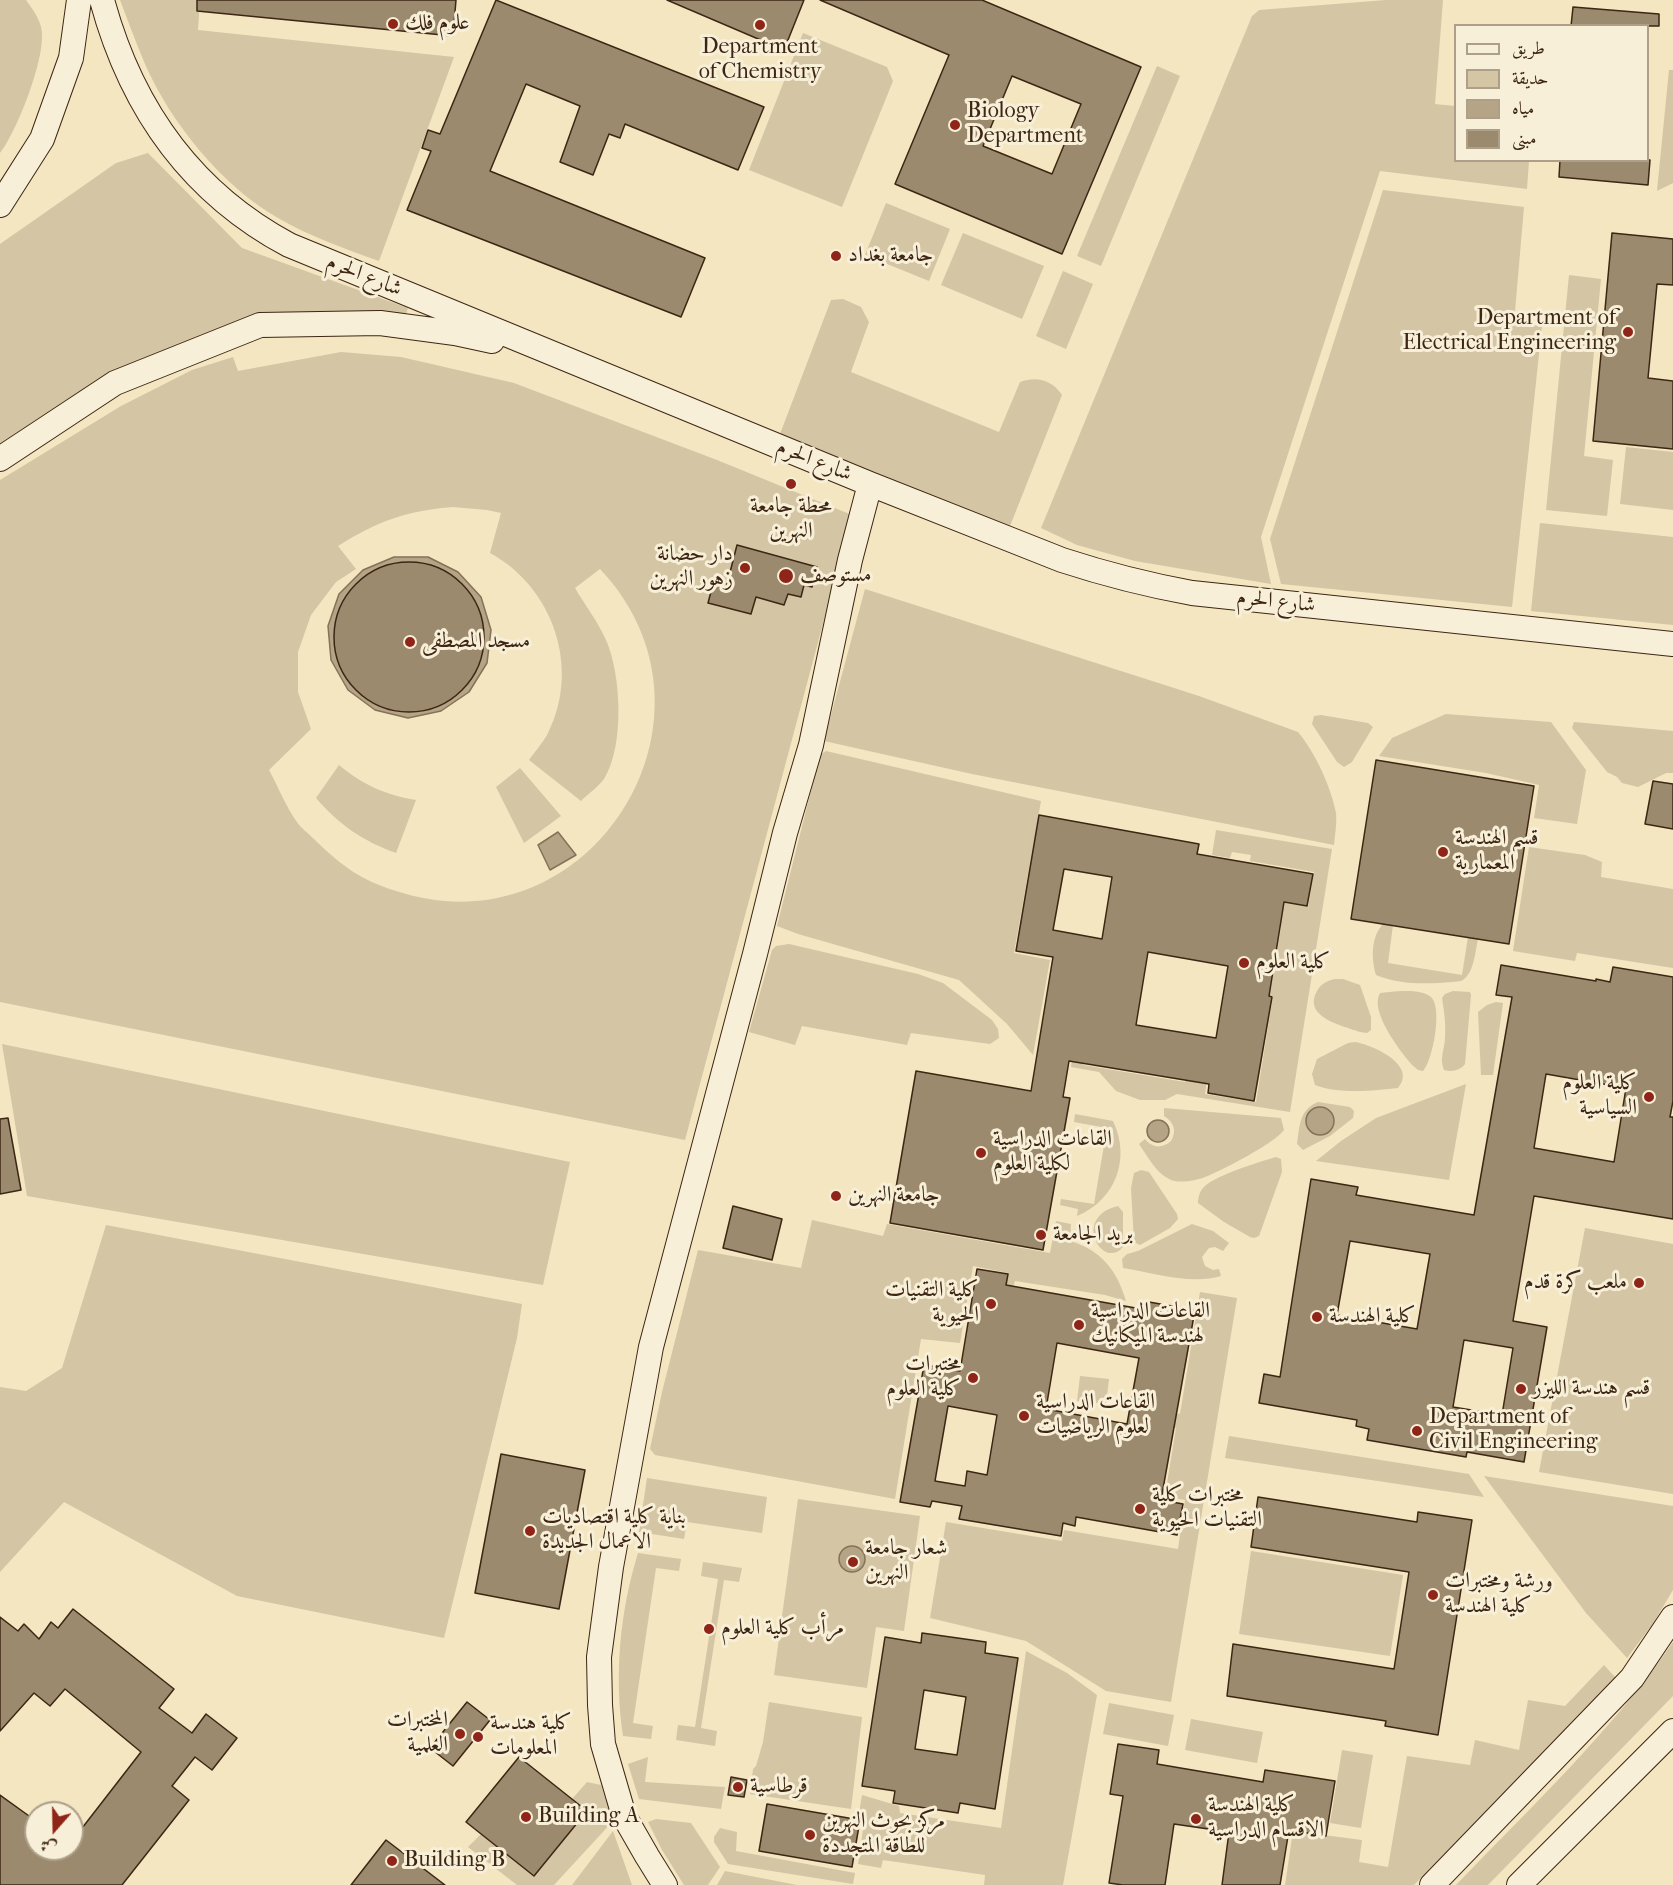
<!DOCTYPE html>
<html>
<head>
<meta charset="utf-8">
<style>
	body { margin:0 }
	#map { position:relative; width:1673px; height:1885px; overflow:hidden; background:#f3e6c1; font-family:"IM FELL French Canon",Amiri,serif }
	canvas { display:block }
	.legend { position:absolute; left:1454px; top:24px; width:195px; height:138px; box-sizing:border-box; background:#f7efd7; border:2px solid #ad9f89; margin:0; padding:8px 10px; list-style:none; font-size:18px; color:#3d2614 }
	.legend li { display:flex; align-items:center; gap:12px; height:30px }
	.legend b { width:30px; border:2px solid #ad9f89 }
	.north { position:absolute; left:24px; top:1801px; width:60px; height:60px; box-sizing:border-box; background:#f7efd7; border:2px solid #ad9f89; border-radius:50%; rotate:200deg; font-size:16px; font-weight:700; line-height:24px; text-align:center; color:#3d2614 }
	.north::after { content:''; display:block; margin:auto; width:21px; height:27px; background:#8f2418; clip-path:polygon(50% 0,100% 100%,50% 72%,0 100%) }
</style>
</head>
<body>
<div id="map">
<canvas width="1673" height="1885"></canvas>
<ul class="legend">
<li><b style="height:8px;background:#f7efd7"></b>طريق</li>
<li><b style="height:16px;background:#d4c5a4"></b>حديقة</li>
<li><b style="height:16px;background:#b5a586"></b>مياه</li>
<li><b style="height:16px;background:#9c8a6e"></b>مبنى</li>
</ul>
<div class="north">ش</div>
</div>
<script>
const context = document.querySelector('canvas').getContext('2d');
context.lineJoin = 'round';
function paint(path, color) { context.fillStyle = color; context.fill(path, 'evenodd'); }
function trace(path, color, width, dash) { context.strokeStyle = color; context.lineWidth = width; context.lineCap = dash ? 'butt' : 'round'; context.setLineDash(dash || []); context.stroke(path); }
function drawText(font, color, halo, rows, align = 'center') {
  context.font = font + ' "IM FELL French Canon",Amiri,serif'; context.lineWidth = 6; context.setLineDash([]); context.textBaseline = 'middle'; context.strokeStyle = halo; context.fillStyle = color; for (const [text, x, y, turn = 0] of rows) {
    context.save(); context.translate(x, y); context.rotate((+turn || 0) * Math.PI / 180); context.textAlign = isNaN(turn) ? turn : align; if (halo) context.strokeText(text, 0, 0); context.fillText(text, 0, 0); context.restore();
  }
}
paint(new Path2D(`
	M 0,0 L 26,0 C 34,11 43,23 42,37 C 42,66 17,131 0,153 Z
	M 120,0 L 200,0 L 198,30 L 454,57 L 379,261 C 345,249 309,236 278,218 C 223,187 170,122 145,64 C 136,43 128,21 120,0 Z
	M 1386,0 L 1443,0 L 1435,104 L 1455,106 L 1456,160 L 1529,161 L 1527,189 L 1380,171 L 1261,537 L 1271,584 L 1135,561 L 1077,545 L 1041,528 L 1252,16 L 1259,10 Z
	M 803,33 L 887,67 L 893,81 L 842,207 L 749,170 Z
	M 1157,66 L 1180,76 L 1101,266 L 1077,256 Z
	M 1669,70 L 1673,70 L 1673,183 L 1657,191 Z
	M 148,153 L 242,248 L 408,308 L 405,317 L 348,311 L 249,320 L 0,446 L 0,244 L 116,163 Z
	M 1383,190 L 1524,207 L 1514,323 L 1542,326 L 1512,607 L 1281,584 L 1270,539 Z
	M 886,203 L 950,229 L 929,281 L 865,255 Z
	M 963,233 L 1044,266 L 1022,319 L 941,285 Z
	M 1063,271 L 1093,284 L 1066,349 L 1036,336 Z
	M 1569,275 L 1601,279 L 1584,456 L 1613,460 L 1607,516 L 1546,510 Z
	M 843,299 L 861,307 L 869,322 L 851,372 L 999,432 L 1020,382 C 1037,376 1052,380 1062,395 L 1010,526 L 780,434 L 831,300 Z
	M 341,352 L 401,357 L 514,383 L 717,460 L 852,515 L 685,1140 L 0,1002 L 0,480 L 121,406 L 192,370 L 233,357 L 238,371 ZM 453,507 L 487,510 L 501,513 L 490,553 C 553,587 581,668 548,733 C 543,743 535,751 529,760 L 581,801 C 588,794 598,787 604,779 C 625,745 621,674 606,640 C 598,622 585,605 575,588 L 600,569 C 740,717 590,955 396,891 C 361,880 343,867 316,841 C 311,836 305,831 300,826 C 287,810 279,788 269,770 L 311,729 L 298,692 L 298,652 L 311,615 L 336,582 L 356,569 L 338,546 C 378,521 405,511 453,507 Z
	M 1626,447 L 1673,452 L 1673,510 L 1620,504 Z
	M 1540,523 L 1673,537 L 1673,625 L 1531,611 Z
	M 865,589 L 1199,696 L 1298,732 C 1315,752 1331,787 1336,813 C 1337,823 1335,834 1334,845 L 972,774 L 824,741 Z
	M 1446,714 L 1551,722 L 1586,770 L 1577,824 L 1534,818 L 1539,785 L 1486,773 L 1379,756 L 1392,738 Z
	M 1321,715 L 1368,723 L 1373,727 L 1352,762 L 1344,767 L 1337,762 L 1312,724 L 1314,716 Z
	M 1574,722 L 1673,731 L 1673,773 L 1666,773 L 1638,787 L 1622,783 L 1617,777 L 1607,772 L 1572,728 Z
	M 826,751 L 1041,801 L 1014,953 L 1050,960 L 1033,1055 L 1007,1024 L 959,980 L 798,934 L 777,926 L 820,755 Z
	M 339,765 C 363,785 386,795 416,800 L 396,853 C 363,841 339,825 316,798 Z
	M 520,768 L 561,816 L 524,843 L 496,787 Z
	M 1216,830 L 1332,849 L 1290,1112 L 1177,1094 L 1165,1100 L 1140,1100 L 1116,1091 L 1099,1072 L 1071,1067 L 1073,1052 L 1084,1054 L 1083,1065 L 1185,1082 L 1187,1071 L 1208,1074 L 1205,1094 L 1256,1102 L 1273,996 L 1252,992 L 1256,972 L 1274,974 L 1281,926 L 1265,923 L 1273,901 L 1308,907 L 1314,872 L 1250,861 L 1251,855 L 1232,852 L 1230,858 L 1212,855 Z
	M 1529,847 L 1585,855 L 1602,862 L 1601,877 L 1673,889 L 1673,968 L 1577,953 L 1575,961 L 1513,951 Z
	M 1383,924 L 1393,925 L 1388,963 L 1462,975 L 1468,937 L 1478,939 C 1475,952 1474,975 1461,981 C 1432,984 1403,986 1376,975 C 1371,958 1371,937 1383,924 Z
	M 789,944 L 918,974 L 943,983 L 992,1020 L 998,1029 L 999,1038 L 990,1044 L 911,1033 L 907,1045 L 802,1026 L 795,1045 L 749,1032 L 772,950 L 776,946 Z
	M 1335,979 L 1343,979 L 1360,985 L 1371,1017 L 1371,1030 L 1367,1033 L 1360,1032 C 1344,1026 1304,1018 1316,993 C 1320,984 1326,981 1335,979 Z
	M 1453,991 L 1470,992 L 1471,995 L 1465,1064 C 1460,1071 1451,1072 1444,1070 C 1439,1058 1445,1049 1445,1037 C 1446,1023 1444,1011 1442,998 L 1445,994 Z
	M 1390,992 C 1402,991 1423,989 1432,998 C 1442,1010 1433,1060 1423,1071 L 1418,1070 L 1412,1065 C 1400,1051 1369,1011 1380,993 Z
	M 1496,1002 L 1503,1003 L 1493,1075 L 1481,1075 L 1478,1012 L 1487,1005 Z
	M 1355,1042 C 1373,1045 1418,1065 1398,1088 C 1374,1091 1337,1094 1315,1085 L 1312,1074 L 1317,1059 L 1348,1043 Z
	M 2,1044 L 570,1162 L 543,1285 L 27,1196 Z
	M 1466,1084 L 1449,1180 L 1316,1161 L 1341,1141 L 1376,1118 Z
	M 1318,1102 L 1350,1107 L 1354,1111 L 1353,1118 L 1330,1136 L 1303,1150 L 1297,1144 C 1300,1125 1299,1110 1318,1102 Z
	M 1164,1108 L 1281,1118 L 1284,1130 C 1275,1143 1221,1171 1205,1177 C 1195,1181 1178,1184 1169,1179 C 1155,1172 1147,1155 1139,1144 L 1145,1139 C 1152,1148 1162,1149 1171,1141 C 1177,1131 1174,1122 1164,1116 Z
	M 1075,1114 L 1113,1121 C 1131,1158 1116,1200 1077,1216 L 1078,1209 L 1060,1205 L 1061,1199 L 1094,1204 L 1107,1128 L 1074,1122 Z
	M 1276,1157 L 1281,1159 L 1282,1172 L 1259,1236 L 1254,1238 L 1250,1237 L 1224,1222 L 1198,1203 C 1198,1197 1200,1190 1205,1186 C 1217,1175 1259,1162 1276,1157 Z
	M 1141,1170 L 1149,1172 L 1177,1214 L 1178,1219 L 1170,1228 L 1140,1245 L 1134,1242 L 1131,1188 L 1134,1173 Z
	M 1118,1206 L 1123,1212 L 1123,1247 C 1103,1271 1071,1217 1118,1206 Z
	M 812,1220 L 883,1236 L 887,1224 L 1050,1253 L 1056,1221 L 1071,1224 L 1070,1241 C 1101,1250 1117,1270 1126,1301 L 1105,1295 L 1015,1281 L 1012,1290 L 1006,1289 L 1008,1273 L 973,1266 L 960,1343 L 921,1339 L 895,1499 L 655,1455 L 650,1449 L 662,1392 L 698,1250 L 801,1268 Z
	M 1192,1224 L 1213,1231 L 1229,1243 L 1223,1251 L 1215,1247 L 1209,1248 L 1202,1257 L 1205,1266 L 1213,1270 L 1219,1269 L 1221,1276 C 1191,1285 1154,1273 1123,1268 L 1122,1259 L 1127,1254 L 1138,1251 Z
	M 106,1225 L 522,1304 L 517,1338 L 444,1638 L 237,1596 L 64,1502 L 0,1572 L 0,1387 L 26,1391 L 62,1368 Z
	M 1585,1228 L 1673,1244 L 1673,1494 L 1539,1472 Z
	M 1200,1292 L 1237,1298 L 1171,1702 L 1106,1691 L 1026,1641 L 930,1618 L 946,1522 L 1062,1541 L 1064,1530 L 1178,1549 L 1185,1500 L 1153,1495 L 1155,1482 L 1167,1483 L 1176,1428 L 1166,1426 L 1168,1412 L 1180,1414 Z
	M 1080,1376 L 1109,1379 L 1106,1404 L 1077,1401 Z
	M 1229,1436 L 1469,1474 L 1484,1497 L 1225,1458 Z
	M 1484,1476 L 1673,1506 L 1673,1590 L 1652,1625 L 1627,1658 L 1586,1613 Z
	M 647,1478 L 767,1497 L 762,1533 L 687,1522 L 684,1539 L 639,1532 Z
	M 798,1499 L 920,1516 L 904,1631 L 876,1627 L 867,1688 L 774,1675 Z
	M 1251,1551 L 1403,1575 L 1390,1656 L 1239,1634 Z
	M 638,1553 L 681,1559 L 679,1571 L 656,1568 L 633,1723 L 653,1726 L 651,1739 L 623,1736 C 614,1675 620,1611 638,1553 Z
	M 703,1562 L 742,1568 L 739,1582 L 724,1580 L 701,1728 L 717,1731 L 715,1746 L 676,1740 L 678,1725 L 695,1727 L 718,1579 L 701,1576 Z
	M 1673,1642 L 1673,1696 L 1488,1885 L 1456,1885 C 1531,1807 1611,1732 1673,1642 Z
	M 1026,1651 L 1067,1673 L 1097,1695 L 1063,1885 L 984,1885 L 985,1875 L 883,1860 L 881,1868 L 858,1864 L 865,1815 L 859,1813 L 862,1795 L 899,1806 L 900,1813 L 1001,1828 Z
	M 1604,1665 L 1616,1678 L 1414,1885 L 1285,1885 L 1293,1831 L 1362,1840 L 1359,1862 L 1388,1867 L 1407,1756 L 1470,1765 L 1475,1740 L 1519,1750 L 1528,1700 L 1565,1706 Z
	M 769,1702 L 862,1717 L 851,1809 L 750,1794 L 753,1769 L 756,1766 L 763,1742 Z
	M 1109,1703 L 1174,1715 L 1168,1746 L 1103,1734 Z
	M 1191,1719 L 1263,1732 L 1257,1763 L 1185,1750 Z
	M 1342,1750 L 1373,1755 L 1361,1828 L 1330,1823 Z
	M 648,1757 L 645,1782 L 725,1787 L 721,1809 L 639,1799 L 628,1764 Z
	M 587,1782 L 601,1785 L 613,1821 L 554,1885 L 517,1885 L 468,1847 L 481,1834 L 534,1876 L 586,1812 L 572,1799 Z
	M 656,1819 L 691,1823 L 720,1867 L 708,1885 L 684,1885 L 662,1850 L 648,1822 Z
	M 720,1828 L 737,1832 L 736,1851 L 855,1873 L 853,1884 L 728,1864 L 714,1842 L 714,1837 Z
	M 613,1831 L 632,1885 L 572,1885 Z
	M 725,1871 L 797,1885 L 717,1885 Z`), '#d4c5a4');
const water = new Path2D(`
	M 394,557 L 428,557 L 458,572 L 481,597 L 491,630 L 487,663 L 469,692 L 441,711 L 408,718 L 375,710 L 348,690 L 331,660 L 328,626 L 339,594 L 363,570 ZM 398,581 C 406,581 414,580 421,581 C 433,583 444,591 451,600 C 487,640 451,703 398,691 C 386,688 371,682 364,670 C 361,665 357,660 355,654 C 347,632 358,602 377,590 C 383,586 392,583 398,581 Z
	M 558,832 L 576,855 L 550,870 L 538,845 Z
	M1306 1121a14 14 0 1 1 28 0a14 14 0 1 1-28 0Z
	M1147 1131a11 11 0 1 1 22 0a11 11 0 1 1-22 0Z
	M839 1559a13 13 0 1 1 26 0a13 13 0 1 1-26 0Z`);
paint(water, '#b5a586');
trace(water, '#857258', 1.5);
const building = new Path2D(`
	M 197,0 L 456,0 L 453,36 L 197,11 Z
	M 496,0 L 764,107 L 738,170 L 625,124 L 620,138 L 609,134 L 593,175 L 560,162 L 580,106 L 526,84 L 490,171 L 705,258 L 681,317 L 407,210 L 431,151 L 422,148 L 428,130 L 440,134 Z
	M 667,0 L 804,0 L 784,50 Z
	M 820,0 L 982,0 L 1141,67 L 1062,254 L 895,184 L 949,55 ZM 1012,76 L 1081,104 L 1052,174 L 983,146 Z
	M 1573,7 L 1659,14 L 1659,26 L 1571,26 Z
	M 1560,160 L 1650,160 L 1648,185 L 1559,177 Z
	M 1612,233 L 1673,239 L 1673,285 L 1657,284 L 1648,378 L 1673,381 L 1673,449 L 1593,441 Z
	M 737,545 L 817,567 L 812,587 L 804,585 L 801,597 L 788,594 L 784,605 L 756,597 L 751,614 L 708,603 L 713,584 L 726,588 Z
	M334 637a75 75 0 1 1 150 0a75 75 0 1 1-150 0Z
	M 1376,760 L 1534,786 L 1509,944 L 1351,919 Z
	M 1653,781 L 1673,784 L 1673,829 L 1645,824 Z
	M 1039,815 L 1199,844 L 1197,854 L 1313,874 L 1307,906 L 1284,902 L 1269,996 L 1272,997 L 1254,1101 L 1208,1093 L 1209,1084 L 1069,1061 L 1063,1097 L 1070,1098 L 1043,1250 L 890,1223 L 916,1071 L 1031,1091 L 1053,957 L 1016,951 ZM 1064,869 L 1112,877 L 1102,939 L 1053,930 ZM 1148,952 L 1228,966 L 1216,1038 L 1136,1025 Z
	M 1501,965 L 1596,981 L 1596,979 L 1610,982 L 1613,967 L 1673,977 L 1673,1101 L 1670,1117 L 1673,1117 L 1673,1219 L 1534,1196 L 1513,1321 L 1547,1327 L 1524,1462 L 1467,1452 L 1466,1457 L 1367,1440 L 1369,1429 L 1356,1426 L 1357,1420 L 1259,1403 L 1264,1374 L 1280,1377 L 1311,1179 L 1358,1187 L 1356,1195 L 1474,1215 L 1512,997 L 1496,995 ZM 1546,1074 L 1626,1088 L 1614,1162 L 1534,1148 ZM 1350,1241 L 1430,1254 L 1417,1329 L 1337,1315 ZM 1464,1340 L 1513,1348 L 1502,1415 L 1453,1407 Z
	M 8,1118 L 21,1190 L 0,1194 L 0,1119 Z
	M 733,1206 L 782,1219 L 772,1260 L 723,1248 Z
	M 977,1269 L 1008,1274 L 1006,1285 L 1147,1310 L 1149,1302 L 1195,1310 L 1161,1500 L 1183,1504 L 1177,1535 L 1076,1517 L 1075,1526 L 1063,1523 L 1061,1536 L 959,1519 L 962,1506 L 932,1501 L 930,1507 L 900,1502 L 924,1365 L 960,1371 ZM 1057,1343 L 1139,1358 L 1127,1424 L 1046,1409 ZM 948,1406 L 997,1415 L 987,1475 L 967,1471 L 965,1486 L 935,1481 Z
	M 501,1454 L 585,1470 L 559,1609 L 475,1593 Z
	M 1258,1497 L 1417,1522 L 1418,1512 L 1472,1520 L 1438,1735 L 1385,1726 L 1386,1721 L 1227,1696 L 1233,1644 L 1394,1669 L 1409,1572 L 1251,1547 Z
	M 73,1609 L 174,1689 L 159,1708 L 192,1733 L 206,1714 L 237,1738 L 212,1770 L 195,1757 L 172,1786 L 189,1800 L 122,1885 L 0,1885 L 0,1795 L 36,1821 L 36,1849 L 72,1849 L 72,1828 L 79,1832 L 141,1752 L 65,1689 L 50,1706 L 34,1693 L 0,1731 L 0,1617 L 18,1631 L 24,1624 L 39,1639 L 51,1622 L 58,1628 Z
	M 922,1633 L 986,1642 L 985,1653 L 1018,1658 L 995,1809 L 960,1803 L 958,1813 L 893,1803 L 895,1791 L 862,1786 L 885,1637 L 921,1643 ZM 924,1690 L 966,1697 L 957,1755 L 915,1749 Z
	M 467,1702 L 490,1720 L 453,1766 L 430,1748 Z
	M 1118,1744 L 1159,1750 L 1157,1764 L 1263,1782 L 1265,1770 L 1335,1781 L 1326,1836 L 1289,1830 L 1280,1885 L 1222,1885 L 1229,1832 L 1174,1824 L 1165,1885 L 1123,1885 L 1109,1883 L 1123,1796 L 1110,1794 Z
	M 519,1757 L 587,1811 L 534,1876 L 466,1822 Z
	M 731,1777 L 747,1780 L 744,1797 L 728,1795 Z
	M 767,1804 L 860,1820 L 852,1867 L 759,1851 Z
	M 386,1840 L 445,1885 L 351,1885 Z`);
paint(building, '#9c8a6e');
trace(building, '#3d2614', 1.5);
const secondary = new Path2D(`
	M 102,0 C 131,107 190,192 289,245 L 870,484 L 1062,560 C 1105,574 1148,585 1192,593 L 1673,644
	M 0,205 L 42,139 L 71,58 L 79,0
	M 0,459 L 115,383 L 260,325 L 380,323 L 455,333 L 492,341
	M 665,1885 L 647,1856 L 624,1816 L 603,1744 L 600,1705 L 599,1657 L 611,1567 L 651,1347 L 755,954 L 785,833 L 811,745 L 850,560 L 870,484
	M 1432,1885 L 1632,1678 L 1673,1617
	M 1519,1885 L 1673,1731`);
trace(secondary, '#3d2614', 26);
trace(secondary, '#f7efd7', 24);
for (const [x, y, r, color] of [
	[393,24,6,"#8f2418"],
	[760,25,6,"#8f2418"],
	[955,125,6,"#8f2418"],
	[836,256,6,"#8f2418"],
	[1628,332,6,"#8f2418"],
	[791,484,6,"#8f2418"],
	[745,568,6,"#8f2418"],
	[786,576,8,"#8f2418"],
	[410,642,6,"#8f2418"],
	[1443,852,6,"#8f2418"],
	[1244,963,6,"#8f2418"],
	[1649,1097,6,"#8f2418"],
	[981,1153,6,"#8f2418"],
	[836,1196,6,"#8f2418"],
	[1041,1235,6,"#8f2418"],
	[1639,1283,6,"#8f2418"],
	[991,1304,6,"#8f2418"],
	[1317,1317,6,"#8f2418"],
	[1079,1325,6,"#8f2418"],
	[973,1378,6,"#8f2418"],
	[1521,1389,6,"#8f2418"],
	[1024,1416,6,"#8f2418"],
	[1417,1431,6,"#8f2418"],
	[1140,1509,6,"#8f2418"],
	[530,1531,6,"#8f2418"],
	[853,1562,6,"#8f2418"],
	[1433,1595,6,"#8f2418"],
	[709,1629,6,"#8f2418"],
	[460,1734,6,"#8f2418"],
	[478,1737,6,"#8f2418"],
	[738,1787,6,"#8f2418"],
	[526,1817,6,"#8f2418"],
	[1196,1819,6,"#8f2418"],
	[810,1835,6,"#8f2418"],
	[392,1861,6,"#8f2418"]
]) { const dot = new Path2D(); dot.arc(x, y, r, 0, 2 * Math.PI); context.fillStyle = color; context.fill(dot); trace(dot, '#f7efd7', 2); }
drawText('22px', '#3d2614', '#f7efd7', [
	["علوم فلك",405,24],
	["Department",760,48,"center"],
	["of Chemistry",760,73,"center"],
	["Biology",967,112],
	["Department",967,137],
	["جامعة بغداد",848,256],
	["Department of",1616,319,"right"],
	["Electrical Engineering",1616,344,"right"],
	["محطة جامعة",791,507,"center"],
	["النهرين",791,532,"center"],
	["دار حضانة",733,555,"right"],
	["زهور النهرين",733,580,"right"],
	["مستوصف",800,576],
	["مسجد المصطفى",422,642],
	["قسم الهندسة",1455,839],
	["المعمارية",1455,864],
	["كلية العلوم",1256,963],
	["كلية العلوم",1637,1084,"right"],
	["السياسية",1637,1109,"right"],
	["القاعات الدراسية",993,1140],
	["لكلية العلوم",993,1165],
	["جامعة النهرين",848,1196],
	["بريد الجامعة",1053,1235],
	["ملعب كرة قدم",1627,1283,"right"],
	["كلية التقنيات",979,1291,"right"],
	["الحيوية",979,1316,"right"],
	["القاعات الدراسية",1091,1312],
	["لهندسة الميكانيك",1091,1337],
	["كلية الهندسة",1329,1317],
	["مختبرات",961,1365,"right"],
	["كلية العلوم",961,1390,"right"],
	["قسم هندسة الليزر",1533,1389],
	["القاعات الدراسية",1036,1403],
	["لعلوم الرياضيات",1036,1428],
	["Department of",1429,1418],
	["Civil Engineering",1429,1443],
	["مختبرات كلية",1152,1496],
	["التقنيات الحيوية",1152,1521],
	["بناية كلية اقتصاديات",542,1518],
	["الاعمال الجديدة",542,1543],
	["شعار جامعة",865,1549],
	["النهرين",865,1574],
	["ورشة ومختبرات",1445,1582],
	["كلية الهندسة",1445,1607],
	["مرأب كلية العلوم",721,1629],
	["المختبرات",448,1721,"right"],
	["العلمية",448,1746,"right"],
	["كلية هندسة",490,1724],
	["المعلومات",490,1749],
	["قرطاسية",750,1787],
	["كلية الهندسة",1208,1806],
	["الاقسام الدراسية",1208,1831],
	["Building A",538,1817],
	["مركز بحوث النهرين",822,1822],
	["للطاقة المتجددة",822,1847],
	["Building B",404,1861]
], 'left');
drawText('22px', '#3d2614', '#f7efd7', [
	["شارع الحرم",364,276,22],
	["شارع الحرم",814,461,22],
	["شارع الحرم",1276,602,6]
]);
</script>
</body>
</html>
